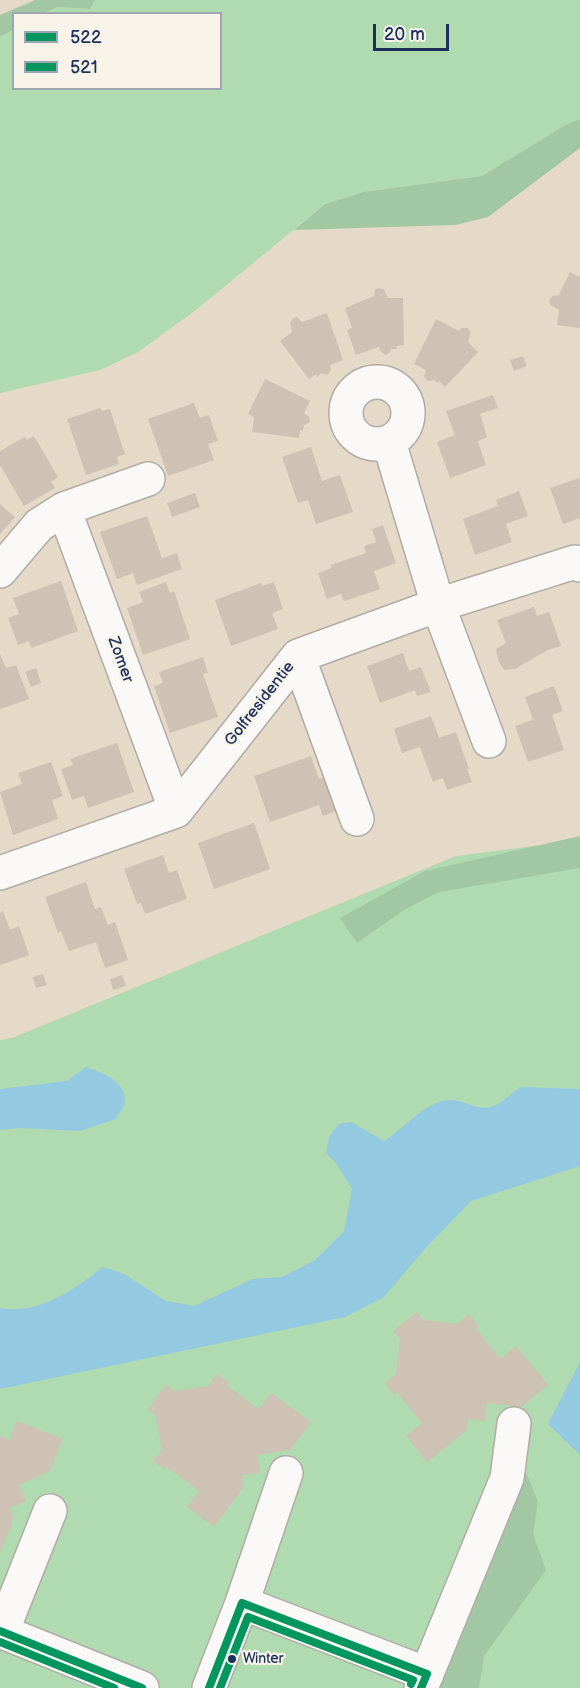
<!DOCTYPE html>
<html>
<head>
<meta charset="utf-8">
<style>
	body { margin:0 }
	#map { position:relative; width:580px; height:1688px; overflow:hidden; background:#e5d9c8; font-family:"Balsamiq Sans",sans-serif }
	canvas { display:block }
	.legend { position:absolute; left:12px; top:12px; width:210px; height:78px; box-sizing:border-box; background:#f7f3e8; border:2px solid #9fa5b1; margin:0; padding:8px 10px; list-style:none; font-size:18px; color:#1b2f5e }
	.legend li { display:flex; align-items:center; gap:12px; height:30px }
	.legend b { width:30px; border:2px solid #9fa5b1 }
	.scale { position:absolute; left:373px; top:24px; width:76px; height:27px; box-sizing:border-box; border:3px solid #1b2f5e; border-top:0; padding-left:8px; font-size:18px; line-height:21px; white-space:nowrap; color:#1b2f5e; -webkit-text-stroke:4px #f7f3e8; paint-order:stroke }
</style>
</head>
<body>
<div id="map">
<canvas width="580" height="1688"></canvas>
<ul class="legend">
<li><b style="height:8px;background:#00965e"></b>522</li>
<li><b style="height:8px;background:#00965e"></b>521</li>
</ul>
<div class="scale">20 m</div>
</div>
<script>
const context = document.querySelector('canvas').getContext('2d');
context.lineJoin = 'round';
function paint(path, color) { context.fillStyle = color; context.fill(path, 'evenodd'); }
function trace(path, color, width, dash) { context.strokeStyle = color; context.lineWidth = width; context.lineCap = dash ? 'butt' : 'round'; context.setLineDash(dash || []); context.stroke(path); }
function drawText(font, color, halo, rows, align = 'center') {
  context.font = font + ' "Balsamiq Sans",sans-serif'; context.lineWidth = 4.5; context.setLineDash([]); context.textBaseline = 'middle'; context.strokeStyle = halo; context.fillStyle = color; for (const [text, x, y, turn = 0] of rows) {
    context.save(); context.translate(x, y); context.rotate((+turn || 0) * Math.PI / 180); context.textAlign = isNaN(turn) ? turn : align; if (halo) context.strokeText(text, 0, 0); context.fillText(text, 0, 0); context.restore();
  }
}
paint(new Path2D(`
	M 95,0 L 580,0 L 580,119 L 565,125 L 482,176 L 363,192 L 325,204 L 196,310 L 138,352 L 100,370 L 0,393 L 0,37 L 13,30 L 14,88 L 220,88 L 220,14 L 44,13 L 58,7 L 90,9 Z
	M 580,840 L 580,1688 L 0,1688 L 0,1040 L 12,1038 L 456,856 Z`), '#b0dab0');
paint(new Path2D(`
	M 35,0 L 95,0 L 90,9 L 58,7 L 44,13 L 14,14 L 13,30 L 0,37 L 0,15 Z
	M 580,119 L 580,148 L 488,217 L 455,225 L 294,230 L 325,204 L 363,192 L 482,176 L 565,125 Z
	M 580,836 L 580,868 L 439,892 L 404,910 L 357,943 L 340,918 L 425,871 Z
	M 521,1460 L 538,1502 L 533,1534 L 546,1570 L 484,1656 L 479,1688 L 435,1688 Z`), '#a2c8a3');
paint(new Path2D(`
	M 86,1067 C 102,1073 130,1082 124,1106 C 122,1110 118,1115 116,1119 L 80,1131 L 18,1128 L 0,1130 L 0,1089 L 67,1081 Z
	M 520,1087 L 580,1089 L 580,1166 L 471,1201 L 422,1252 L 384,1297 L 345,1317 L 0,1389 L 0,1308 C 39,1315 73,1290 103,1267 L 124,1274 L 166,1301 L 194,1306 L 253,1279 L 282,1277 L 315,1260 L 344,1231 L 352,1189 L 336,1163 L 326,1153 L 329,1137 L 339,1124 L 351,1122 L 384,1141 C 404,1129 420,1107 442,1101 C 459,1097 472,1108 484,1108 C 498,1108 509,1095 520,1087 Z
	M 580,1362 L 580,1455 L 548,1424 Z`), '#94c9e2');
paint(new Path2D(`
	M 570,272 L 580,277 L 580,328 L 557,325 L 559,310 L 550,305 L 549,301 L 552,296 L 559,295 Z
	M 378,288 L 384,289 L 388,298 L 403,298 L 404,345 L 396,346 L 397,349 L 391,349 L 390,352 L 386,355 L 381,352 L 379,347 L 356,355 L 347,330 L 352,328 L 345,308 L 374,296 L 375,290 Z
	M 327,313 L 343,360 L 330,365 L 331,370 L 328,375 L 321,373 L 317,377 L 316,374 L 309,379 L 280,341 L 292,332 L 290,322 L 294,318 L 297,317 L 302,322 Z
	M 436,319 L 459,331 L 461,328 L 468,328 L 471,333 L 468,342 L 478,352 L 445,387 L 439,381 L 438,383 L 434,380 L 427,381 L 424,376 L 426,370 L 414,364 Z
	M 523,356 L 527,366 L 514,371 L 510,360 Z
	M 265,379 L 310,401 L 304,413 L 309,417 L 310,422 L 304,425 L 303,431 L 300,430 L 299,438 L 252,432 L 254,417 L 248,414 Z
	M 493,395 L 498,408 L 480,414 L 487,437 L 478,441 L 486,465 L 450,478 L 437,442 L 455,435 L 446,411 Z
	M 194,403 L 200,418 L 209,415 L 218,441 L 208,444 L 214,460 L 168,476 L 148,419 Z
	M 100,408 L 102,411 L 110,409 L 125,454 L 117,457 L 119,464 L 86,475 L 67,419 Z
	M 34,436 L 58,477 L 51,482 L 55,488 L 24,506 L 0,465 L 0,451 L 25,437 L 27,440 Z
	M 311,447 L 322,481 L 340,475 L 353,512 L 316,524 L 308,500 L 298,503 L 282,457 Z
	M 580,478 L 580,518 L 563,524 L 550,488 Z
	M 519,491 L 528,516 L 506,524 L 512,542 L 475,555 L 463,519 L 498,506 L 496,500 Z
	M 195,493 L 200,507 L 172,517 L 167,503 Z
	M 0,504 L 15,517 L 0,534 Z
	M 147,516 L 162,558 L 177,553 L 182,569 L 137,585 L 133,573 L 117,579 L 100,532 Z
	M 383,525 L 396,563 L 374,571 L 380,589 L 344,601 L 341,594 L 327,599 L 318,573 L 332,568 L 331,565 L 366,553 L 364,546 L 376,542 L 372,529 Z
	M 61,581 L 78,631 L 31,648 L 29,641 L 18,645 L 8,618 L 19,614 L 13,598 Z
	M 166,582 L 170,593 L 174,591 L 190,639 L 143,655 L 127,608 L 143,602 L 139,592 Z
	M 274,582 L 283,609 L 272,613 L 278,629 L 231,646 L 215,600 L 261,583 L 262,586 Z
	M 534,607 L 537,616 L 549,612 L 561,646 L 548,650 L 515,669 L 504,670 L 498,660 L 496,649 L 506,643 L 497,620 Z
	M 403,653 L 409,671 L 421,667 L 431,692 L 417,696 L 415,690 L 380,703 L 367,666 Z
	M 0,654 L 6,668 L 16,665 L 29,699 L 0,709 Z
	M 203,657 L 208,673 L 203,674 L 218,717 L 170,733 L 154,686 L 163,683 L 159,672 Z
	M 36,668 L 41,683 L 31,687 L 25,672 Z
	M 554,686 L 563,711 L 552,715 L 564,750 L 528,762 L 515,726 L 533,720 L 525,697 Z
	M 431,716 L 439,738 L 456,732 L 469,769 L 467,769 L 472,782 L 447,790 L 443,778 L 433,782 L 420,747 L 402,753 L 394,729 Z
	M 117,743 L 134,792 L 88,808 L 84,796 L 72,800 L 61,769 L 73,765 L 70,759 Z
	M 311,756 L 319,779 L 327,776 L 339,810 L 323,816 L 319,805 L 270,822 L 254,776 Z
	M 51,762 L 63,796 L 52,800 L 58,819 L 13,835 L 0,792 L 22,784 L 18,773 Z
	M 254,823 L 270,869 L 214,889 L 198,843 Z
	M 163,855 L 169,873 L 177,870 L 187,899 L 145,914 L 141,903 L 137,904 L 124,869 Z
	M 86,882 L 95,909 L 101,907 L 108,925 L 115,922 L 128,960 L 105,968 L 96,942 L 69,951 L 61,931 L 58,933 L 45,897 Z
	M 3,911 L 10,930 L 19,926 L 29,955 L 0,965 L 0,913 Z
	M 43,974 L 47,985 L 36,988 L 33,977 Z
	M 122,975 L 126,986 L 113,990 L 110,979 Z
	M 417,1312 L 423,1320 L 457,1324 L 469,1314 L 478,1326 L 476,1329 L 500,1359 L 516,1346 L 548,1385 L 521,1407 L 487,1403 L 485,1421 L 468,1419 L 467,1430 L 427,1462 L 406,1436 L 422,1423 L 397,1392 L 394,1395 L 385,1383 L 396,1374 L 400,1339 L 393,1331 Z
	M 217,1374 L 229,1383 L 227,1386 L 259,1409 L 271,1393 L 311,1422 L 290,1450 L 257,1455 L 260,1473 L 242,1475 L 244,1486 L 214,1527 L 187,1507 L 199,1491 L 167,1467 L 165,1470 L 153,1461 L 162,1449 L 156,1416 L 148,1409 L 166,1385 L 174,1391 L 208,1386 Z
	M 17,1421 L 63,1439 L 50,1471 L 19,1485 L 26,1501 L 10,1508 L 14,1518 L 0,1553 L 0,1436 L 9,1440 Z`), '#cec2b4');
const minor = new Path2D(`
	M346 413a31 31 0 1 1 62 0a31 31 0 1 1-62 0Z
	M 389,442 L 438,605 L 489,741
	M 64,509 L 176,811
	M 0,571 L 39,525 L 64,509 L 148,479
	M 298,656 L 357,819
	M 0,873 L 176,811 L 298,656 L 438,605 L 575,562 L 580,565
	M 242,1603 L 286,1473
	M 0,1631 L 142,1688
	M 2,1632 L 50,1511
	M 209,1688 L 242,1603 L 427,1674
	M 421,1688 L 507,1478 L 514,1424`);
trace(minor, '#b2aca6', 36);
trace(minor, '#fbf9f7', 33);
trace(new Path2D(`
	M 0,1631 L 142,1688
	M 209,1688 L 242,1603 L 427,1674 L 421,1688`), '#00965e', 8);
trace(new Path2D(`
	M 0,1642 L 114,1688
	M 220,1688 L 248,1617 L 413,1680 L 411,1684`), '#00965e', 8);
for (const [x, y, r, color] of [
	[232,1659,5,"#1b2f5e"]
]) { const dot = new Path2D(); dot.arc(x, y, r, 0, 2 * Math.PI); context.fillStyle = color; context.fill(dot); trace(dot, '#f7f3e8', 2); }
drawText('14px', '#1b2f5e', '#f7f3e8', [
	["Winter",243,1659]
], 'left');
drawText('16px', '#1b2f5e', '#f7f3e8', [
	["Zomer",120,660,70],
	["Golfresidentie",260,704,-52]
]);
</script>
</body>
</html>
